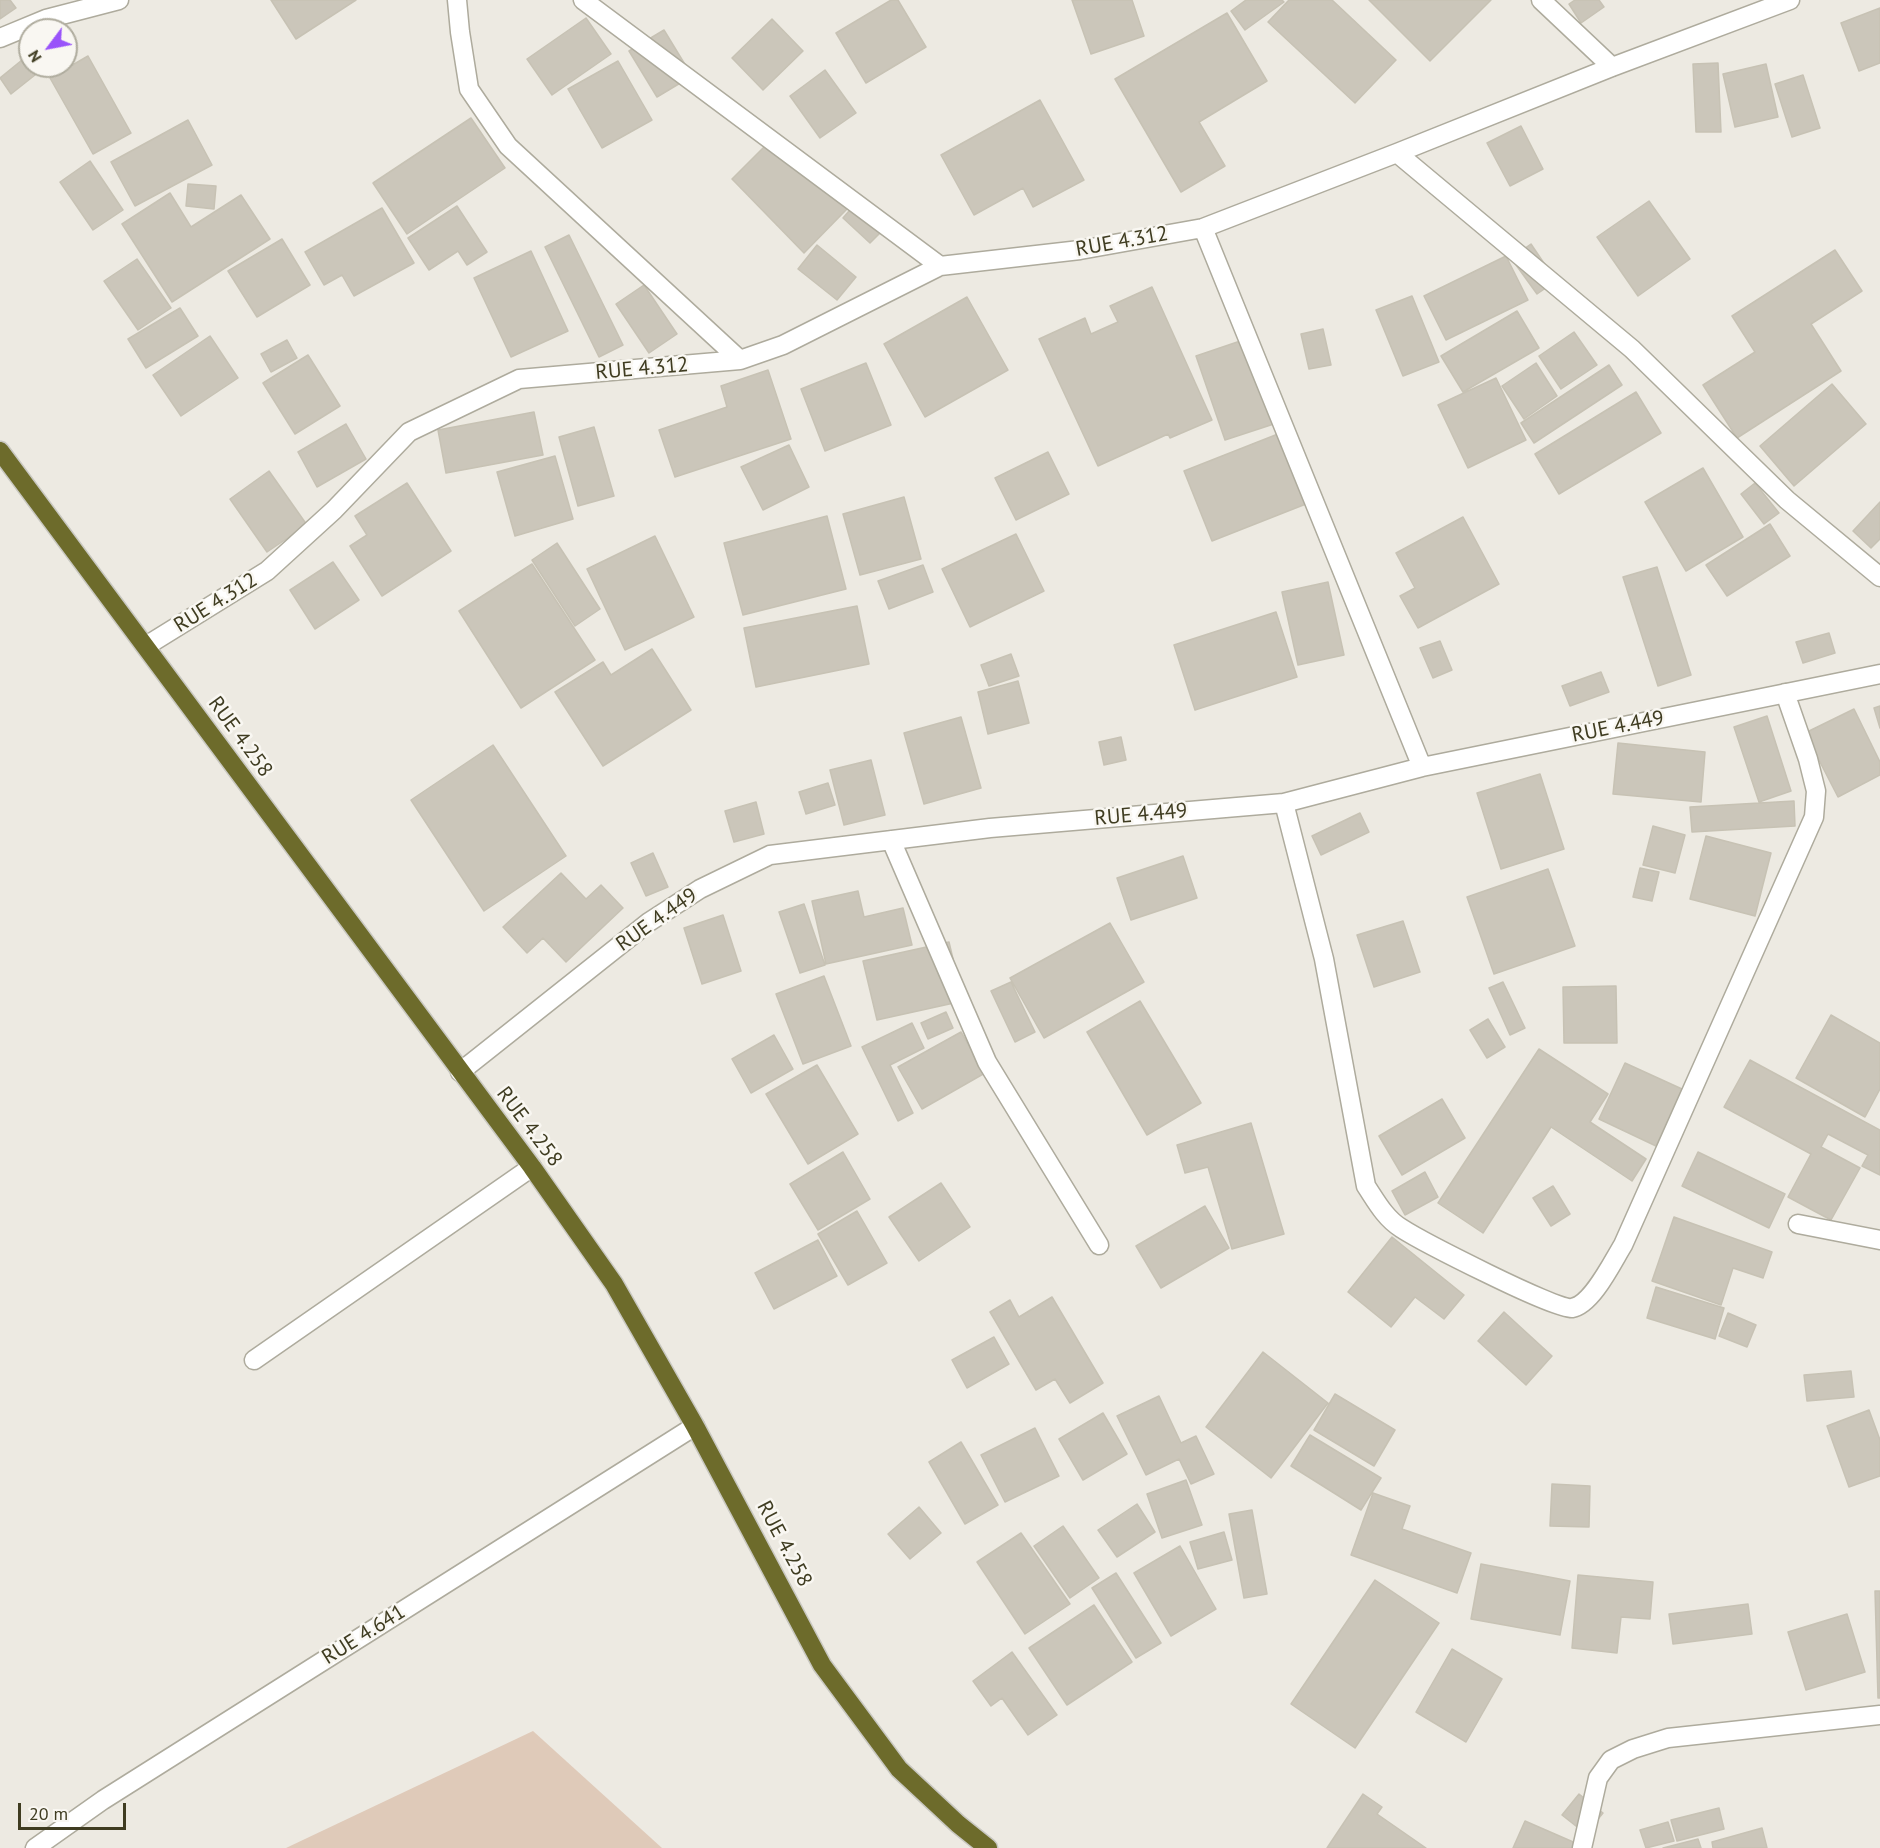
<!DOCTYPE html>
<html>
<head>
<meta charset="utf-8">
<style>
	body { margin:0 }
	#map { position:relative; width:1880px; height:1848px; overflow:hidden; background:#edeae2; font-family:"PT Sans",sans-serif }
	canvas { display:block }
	.north { position:absolute; left:18px; top:18px; width:60px; height:60px; box-sizing:border-box; background:#f9f7f2; border:2px solid #afac9e; border-radius:50%; rotate:238deg; font-size:16px; font-weight:700; line-height:24px; text-align:center; color:#3f3c21 }
	.north::after { content:''; display:block; margin:auto; width:21px; height:27px; background:#9953fa; clip-path:polygon(50% 0,100% 100%,50% 72%,0 100%) }
	.scale { position:absolute; left:18px; top:1803px; width:108px; height:27px; box-sizing:border-box; border:3px solid #3f3c21; border-top:0; padding-left:8px; font-size:18px; line-height:21px; white-space:nowrap; color:#3f3c21; -webkit-text-stroke:4px #f9f7f2; paint-order:stroke }
</style>
</head>
<body>
<div id="map">
<canvas width="1880" height="1848"></canvas>
<div class="north">N</div>
<div class="scale">20 m</div>
</div>
<script>
const context = document.querySelector('canvas').getContext('2d');
context.lineJoin = 'round';
function paint(path, color) { context.fillStyle = color; context.fill(path, 'evenodd'); }
function trace(path, color, width, dash) { context.strokeStyle = color; context.lineWidth = width; context.lineCap = dash ? 'butt' : 'round'; context.setLineDash(dash || []); context.stroke(path); }
function drawText(font, color, halo, rows, align = 'center') {
  context.font = font + ' "PT Sans",sans-serif'; context.lineWidth = 5; context.setLineDash([]); context.textBaseline = 'middle'; context.strokeStyle = halo; context.fillStyle = color; for (const [text, x, y, turn = 0] of rows) {
    context.save(); context.translate(x, y); context.rotate((+turn || 0) * Math.PI / 180); context.textAlign = isNaN(turn) ? turn : align; if (halo) context.strokeText(text, 0, 0); context.fillText(text, 0, 0); context.restore();
  }
}
paint(new Path2D(`
	M 533,1731 L 662,1848 L 286,1848 Z`), '#dfcab9');
const building = new Path2D(`
	M 0,0 L 10,0 L 16,8 L 0,19 Z
	M 271,0 L 356,0 L 296,39 Z
	M 891,0 L 898,0 L 926,47 L 866,83 L 836,33 Z
	M 1072,0 L 1132,0 L 1144,36 L 1091,54 Z
	M 1246,0 L 1282,0 L 1284,2 L 1245,30 L 1231,11 Z
	M 1289,0 L 1332,0 L 1396,60 L 1355,103 L 1268,22 Z
	M 1369,0 L 1491,0 L 1430,61 Z
	M 1575,0 L 1599,0 L 1604,7 L 1581,23 L 1569,4 Z
	M 1880,8 L 1880,63 L 1859,71 L 1841,23 Z
	M 1227,13 L 1267,81 L 1199,122 L 1225,166 L 1181,192 L 1115,79 Z
	M 586,18 L 611,54 L 552,95 L 527,59 Z
	M 772,19 L 803,51 L 763,90 L 732,58 Z
	M 664,30 L 692,76 L 657,97 L 629,51 Z
	M 88,56 L 131,133 L 93,154 L 50,78 Z
	M 22,60 L 35,75 L 11,94 L 0,78 Z
	M 618,61 L 652,120 L 602,148 L 568,89 Z
	M 1718,63 L 1721,132 L 1696,132 L 1693,64 Z
	M 1766,64 L 1778,117 L 1735,127 L 1723,74 Z
	M 825,70 L 856,113 L 820,138 L 790,96 Z
	M 1803,75 L 1820,128 L 1792,137 L 1775,84 Z
	M 1040,100 L 1084,180 L 1033,207 L 1023,188 L 974,215 L 941,155 Z
	M 471,118 L 505,168 L 407,234 L 373,183 Z
	M 188,120 L 212,165 L 135,206 L 111,162 Z
	M 1521,126 L 1543,169 L 1510,186 L 1487,143 Z
	M 775,136 L 847,209 L 804,253 L 732,179 Z
	M 90,161 L 123,210 L 93,230 L 60,182 Z
	M 188,184 L 216,186 L 214,209 L 186,206 Z
	M 170,193 L 191,227 L 241,195 L 270,239 L 172,302 L 122,224 Z
	M 1649,201 L 1690,259 L 1638,296 L 1597,237 Z
	M 855,204 L 883,230 L 870,243 L 843,218 Z
	M 457,206 L 487,252 L 467,265 L 458,251 L 429,270 L 408,238 Z
	M 382,208 L 414,263 L 354,296 L 342,275 L 324,285 L 305,252 Z
	M 569,235 L 623,345 L 599,357 L 545,247 Z
	M 282,239 L 310,285 L 257,317 L 228,271 Z
	M 1531,244 L 1556,281 L 1537,294 L 1511,258 Z
	M 817,245 L 856,277 L 837,300 L 798,269 Z
	M 1835,250 L 1862,291 L 1811,324 L 1841,371 L 1737,438 L 1703,385 L 1755,352 L 1732,316 Z
	M 531,251 L 568,331 L 511,357 L 474,278 Z
	M 1506,256 L 1528,300 L 1446,340 L 1424,296 Z
	M 137,259 L 171,308 L 138,330 L 104,281 Z
	M 644,285 L 677,334 L 649,353 L 616,304 Z
	M 1152,287 L 1212,420 L 1170,438 L 1168,434 L 1098,466 L 1039,339 L 1085,318 L 1091,334 L 1118,322 L 1110,306 Z
	M 1412,296 L 1439,362 L 1403,376 L 1376,310 Z
	M 967,297 L 1008,370 L 925,417 L 884,344 Z
	M 180,308 L 198,336 L 146,368 L 128,339 Z
	M 1517,311 L 1539,348 L 1463,392 L 1441,356 Z
	M 1323,329 L 1331,365 L 1309,369 L 1301,334 Z
	M 1574,332 L 1597,365 L 1561,389 L 1539,356 Z
	M 210,336 L 238,378 L 181,416 L 153,375 Z
	M 1255,336 L 1283,421 L 1225,440 L 1196,356 Z
	M 287,340 L 297,358 L 271,372 L 261,354 Z
	M 308,355 L 340,406 L 295,434 L 263,383 Z
	M 866,363 L 891,425 L 825,451 L 801,389 Z
	M 1536,363 L 1557,396 L 1524,419 L 1502,386 Z
	M 1609,365 L 1622,385 L 1534,443 L 1521,423 Z
	M 768,370 L 791,439 L 675,477 L 659,430 L 727,407 L 721,386 Z
	M 1496,378 L 1526,440 L 1468,468 L 1438,405 Z
	M 1832,384 L 1866,424 L 1794,486 L 1760,446 Z
	M 1636,392 L 1661,433 L 1559,494 L 1535,454 Z
	M 534,412 L 543,455 L 446,473 L 438,430 Z
	M 346,424 L 366,459 L 317,487 L 298,452 Z
	M 594,427 L 614,496 L 578,506 L 559,437 Z
	M 1283,432 L 1311,502 L 1212,541 L 1184,471 Z
	M 789,445 L 809,487 L 763,510 L 741,467 Z
	M 1048,452 L 1069,494 L 1016,520 L 995,478 Z
	M 555,456 L 573,519 L 515,536 L 497,472 Z
	M 1703,468 L 1743,537 L 1686,571 L 1645,502 Z
	M 269,471 L 307,525 L 267,552 L 230,499 Z
	M 407,483 L 451,551 L 382,596 L 350,546 L 367,535 L 355,516 Z
	M 1755,483 L 1779,513 L 1764,524 L 1741,494 Z
	M 904,497 L 921,559 L 860,575 L 843,514 Z
	M 1880,502 L 1880,539 L 1871,548 L 1853,531 Z
	M 827,516 L 846,589 L 743,615 L 724,543 Z
	M 1463,517 L 1499,584 L 1418,628 L 1400,596 L 1415,588 L 1396,553 Z
	M 1770,524 L 1790,556 L 1727,596 L 1706,565 Z
	M 1016,534 L 1044,591 L 970,627 L 942,569 Z
	M 655,536 L 694,617 L 625,650 L 587,569 Z
	M 557,543 L 600,609 L 575,626 L 532,560 Z
	M 333,562 L 359,600 L 315,629 L 290,590 Z
	M 532,564 L 595,660 L 521,708 L 459,611 Z
	M 923,565 L 933,592 L 889,609 L 878,581 Z
	M 1657,567 L 1691,675 L 1658,686 L 1623,577 Z
	M 1328,582 L 1344,655 L 1298,665 L 1282,592 Z
	M 857,606 L 869,664 L 756,687 L 744,628 Z
	M 1276,612 L 1297,677 L 1195,710 L 1174,645 Z
	M 1829,633 L 1835,653 L 1803,663 L 1796,642 Z
	M 1440,641 L 1452,670 L 1433,678 L 1420,648 Z
	M 652,649 L 691,710 L 603,766 L 555,692 L 603,662 L 611,675 Z
	M 1011,654 L 1019,676 L 989,686 L 981,665 Z
	M 1601,672 L 1609,692 L 1570,706 L 1562,686 Z
	M 1018,681 L 1029,723 L 988,734 L 978,692 Z
	M 1880,706 L 1880,728 L 1874,708 Z
	M 1854,709 L 1880,762 L 1880,775 L 1838,797 L 1805,733 Z
	M 1767,716 L 1791,791 L 1759,802 L 1734,727 Z
	M 961,717 L 981,788 L 924,804 L 904,733 Z
	M 1121,737 L 1126,760 L 1104,765 L 1099,742 Z
	M 1618,743 L 1705,752 L 1701,802 L 1613,794 Z
	M 493,745 L 566,856 L 484,911 L 411,800 Z
	M 871,760 L 885,815 L 844,825 L 830,770 Z
	M 1540,774 L 1564,849 L 1501,869 L 1477,793 Z
	M 828,783 L 835,805 L 806,814 L 799,792 Z
	M 1794,801 L 1795,826 L 1692,832 L 1690,807 Z
	M 756,802 L 764,834 L 734,842 L 725,811 Z
	M 1360,813 L 1369,832 L 1321,855 L 1312,836 Z
	M 1653,826 L 1685,835 L 1675,873 L 1643,865 Z
	M 1706,836 L 1771,853 L 1755,916 L 1690,899 Z
	M 653,853 L 668,887 L 646,896 L 631,863 Z
	M 1183,856 L 1197,898 L 1131,920 L 1117,878 Z
	M 1640,868 L 1659,872 L 1652,901 L 1633,897 Z
	M 1548,869 L 1575,946 L 1494,974 L 1467,897 Z
	M 561,873 L 586,899 L 601,885 L 623,908 L 566,962 L 543,938 L 527,953 L 503,927 Z
	M 858,891 L 864,917 L 903,908 L 912,945 L 826,964 L 812,901 Z
	M 804,904 L 825,965 L 800,973 L 779,912 Z
	M 723,915 L 741,971 L 702,984 L 684,928 Z
	M 1403,921 L 1420,972 L 1374,987 L 1357,935 Z
	M 1110,923 L 1144,982 L 1044,1038 L 1010,978 Z
	M 949,942 L 963,1001 L 877,1020 L 863,961 Z
	M 824,976 L 851,1046 L 803,1064 L 776,994 Z
	M 1011,982 L 1035,1032 L 1015,1042 L 991,991 Z
	M 1503,982 L 1525,1028 L 1510,1035 L 1489,988 Z
	M 1616,986 L 1617,1043 L 1564,1043 L 1563,987 Z
	M 1140,1001 L 1201,1103 L 1147,1135 L 1087,1032 Z
	M 946,1012 L 953,1028 L 928,1039 L 921,1023 Z
	M 1831,1015 L 1880,1043 L 1880,1089 L 1865,1117 L 1796,1078 Z
	M 1488,1019 L 1505,1047 L 1487,1058 L 1470,1030 Z
	M 912,1023 L 924,1048 L 890,1065 L 913,1113 L 898,1121 L 862,1047 Z
	M 961,1032 L 985,1073 L 922,1109 L 898,1067 Z
	M 774,1035 L 793,1069 L 751,1093 L 732,1059 Z
	M 1539,1049 L 1608,1094 L 1590,1122 L 1646,1159 L 1632,1181 L 1551,1127 L 1483,1233 L 1438,1203 Z
	M 1750,1060 L 1880,1130 L 1880,1175 L 1862,1166 L 1868,1155 L 1828,1134 L 1821,1147 L 1860,1168 L 1831,1220 L 1788,1197 L 1811,1154 L 1724,1107 Z
	M 1625,1063 L 1682,1089 L 1656,1146 L 1599,1119 Z
	M 817,1065 L 858,1134 L 808,1164 L 766,1094 Z
	M 1442,1099 L 1465,1138 L 1402,1175 L 1379,1136 Z
	M 1251,1123 L 1284,1234 L 1232,1249 L 1208,1167 L 1185,1173 L 1177,1145 Z
	M 843,1152 L 870,1199 L 818,1230 L 790,1184 Z
	M 1698,1152 L 1785,1194 L 1769,1228 L 1682,1186 Z
	M 1425,1172 L 1438,1197 L 1405,1215 L 1392,1191 Z
	M 941,1183 L 970,1227 L 919,1261 L 889,1217 Z
	M 1553,1186 L 1570,1214 L 1551,1226 L 1533,1198 Z
	M 1205,1206 L 1229,1248 L 1161,1288 L 1136,1246 Z
	M 857,1211 L 887,1263 L 848,1285 L 818,1234 Z
	M 1674,1217 L 1772,1252 L 1763,1278 L 1733,1268 L 1721,1305 L 1652,1281 Z
	M 1392,1237 L 1464,1295 L 1444,1319 L 1415,1297 L 1391,1327 L 1348,1292 Z
	M 818,1240 L 837,1276 L 774,1309 L 755,1273 Z
	M 1656,1287 L 1724,1308 L 1715,1339 L 1647,1318 Z
	M 1052,1297 L 1103,1383 L 1070,1403 L 1055,1379 L 1036,1390 L 990,1312 L 1010,1300 L 1019,1317 Z
	M 1504,1312 L 1552,1356 L 1526,1385 L 1478,1341 Z
	M 1728,1313 L 1756,1325 L 1747,1347 L 1719,1336 Z
	M 994,1337 L 1009,1364 L 967,1388 L 952,1360 Z
	M 1263,1352 L 1328,1403 L 1271,1478 L 1206,1427 Z
	M 1851,1371 L 1854,1397 L 1807,1401 L 1804,1375 Z
	M 1335,1394 L 1395,1430 L 1374,1466 L 1314,1430 Z
	M 1159,1396 L 1181,1443 L 1196,1436 L 1214,1474 L 1191,1484 L 1179,1459 L 1146,1475 L 1117,1416 Z
	M 1869,1410 L 1880,1440 L 1880,1476 L 1849,1487 L 1827,1426 Z
	M 1103,1413 L 1127,1454 L 1083,1480 L 1059,1439 Z
	M 1035,1428 L 1059,1476 L 1005,1502 L 981,1455 Z
	M 1310,1435 L 1381,1478 L 1361,1510 L 1291,1466 Z
	M 961,1442 L 998,1505 L 965,1524 L 929,1462 Z
	M 1186,1480 L 1202,1525 L 1162,1538 L 1147,1494 Z
	M 1552,1484 L 1590,1486 L 1589,1527 L 1550,1526 Z
	M 1373,1493 L 1410,1506 L 1402,1529 L 1471,1553 L 1457,1593 L 1351,1555 Z
	M 1137,1504 L 1155,1532 L 1117,1557 L 1098,1530 Z
	M 919,1507 L 941,1533 L 910,1559 L 888,1534 Z
	M 1252,1510 L 1267,1594 L 1244,1598 L 1229,1514 Z
	M 1063,1526 L 1099,1578 L 1070,1598 L 1034,1546 Z
	M 1224,1532 L 1232,1560 L 1198,1569 L 1190,1542 Z
	M 1021,1533 L 1070,1604 L 1025,1634 L 977,1562 Z
	M 1180,1546 L 1216,1609 L 1171,1636 L 1134,1573 Z
	M 1481,1564 L 1570,1581 L 1560,1635 L 1471,1619 Z
	M 1116,1573 L 1161,1643 L 1136,1658 L 1092,1588 Z
	M 1578,1575 L 1653,1582 L 1650,1619 L 1621,1617 L 1617,1653 L 1572,1648 Z
	M 1375,1580 L 1439,1623 L 1355,1748 L 1291,1704 Z
	M 1875,1591 L 1880,1591 L 1880,1698 L 1878,1698 Z
	M 1748,1604 L 1752,1634 L 1673,1644 L 1669,1614 Z
	M 1094,1605 L 1132,1662 L 1067,1705 L 1029,1648 Z
	M 1847,1614 L 1865,1672 L 1806,1690 L 1788,1632 Z
	M 1452,1649 L 1502,1679 L 1466,1742 L 1416,1712 Z
	M 1012,1652 L 1057,1715 L 1028,1735 L 1002,1698 L 991,1706 L 973,1681 Z
	M 1363,1794 L 1382,1807 L 1377,1814 L 1426,1848 L 1327,1848 Z
	M 1579,1794 L 1603,1813 L 1586,1834 L 1562,1815 Z
	M 1719,1808 L 1724,1829 L 1677,1841 L 1671,1820 Z
	M 1525,1821 L 1587,1848 L 1513,1848 Z
	M 1668,1822 L 1674,1841 L 1646,1848 L 1640,1830 Z
	M 1762,1828 L 1767,1848 L 1713,1848 L 1712,1842 Z
	M 1698,1839 L 1701,1848 L 1663,1848 Z`);
paint(building, '#cbc6ba');
trace(building, '#c7c2b4', 1.5);
const minor = new Path2D(`
	M 457,0 L 460,32 L 469,89 L 508,146 L 740,360
	M 583,0 L 940,266
	M 1541,0 L 1612,67
	M 0,38 L 46,19 L 119,0
	M 1397,153 L 1632,349 L 1787,500 L 1880,577
	M 1203,228 L 1422,767
	M 146,646 L 267,571 L 334,510 L 409,432 L 519,379 L 740,360 L 783,345 L 940,266 L 1080,250 L 1203,228 L 1397,153 L 1612,67 L 1790,0
	M 1284,803 L 1324,959 L 1366,1186 C 1376,1201 1385,1218 1401,1228 C 1421,1241 1557,1311 1572,1308 C 1592,1305 1613,1261 1623,1245 L 1814,817 L 1816,791 L 1808,759 L 1785,693
	M 891,840 L 987,1062 L 1099,1245
	M 460,1072 L 649,922 L 700,889 L 770,855 L 990,828 L 1284,803 L 1422,767 L 1880,674
	M 1798,1224 L 1880,1240
	M 254,1360 L 532,1167
	M 35,1848 L 103,1800 L 695,1426
	M 1582,1848 L 1598,1778 L 1611,1760 L 1633,1749 L 1668,1738 L 1880,1715`);
const highway = new Path2D(`
	M 0,451 L 532,1167 L 614,1284 L 695,1426 L 822,1665 L 899,1769 L 958,1824 L 988,1848`);
trace(minor, '#aeab9d', 21);
trace(highway, '#c9c8c1', 21);
trace(minor, '#fff', 18);
trace(highway, '#6d6b2b', 18);
drawText('21px', '#3f3c21', '#f9f7f2', [
	["RUE 4.312",1122,242,-10],
	["RUE 4.312",642,369,-5],
	["RUE 4.312",216,603,-32],
	["RUE 4.449",1618,727,-11],
	["RUE 4.258",240,737,54],
	["RUE 4.449",1141,815,-5],
	["RUE 4.449",657,920,-35],
	["RUE 4.258",529,1127,53],
	["RUE 4.258",784,1544,62],
	["RUE 4.641",364,1635,-32]
]);
</script>
</body>
</html>
